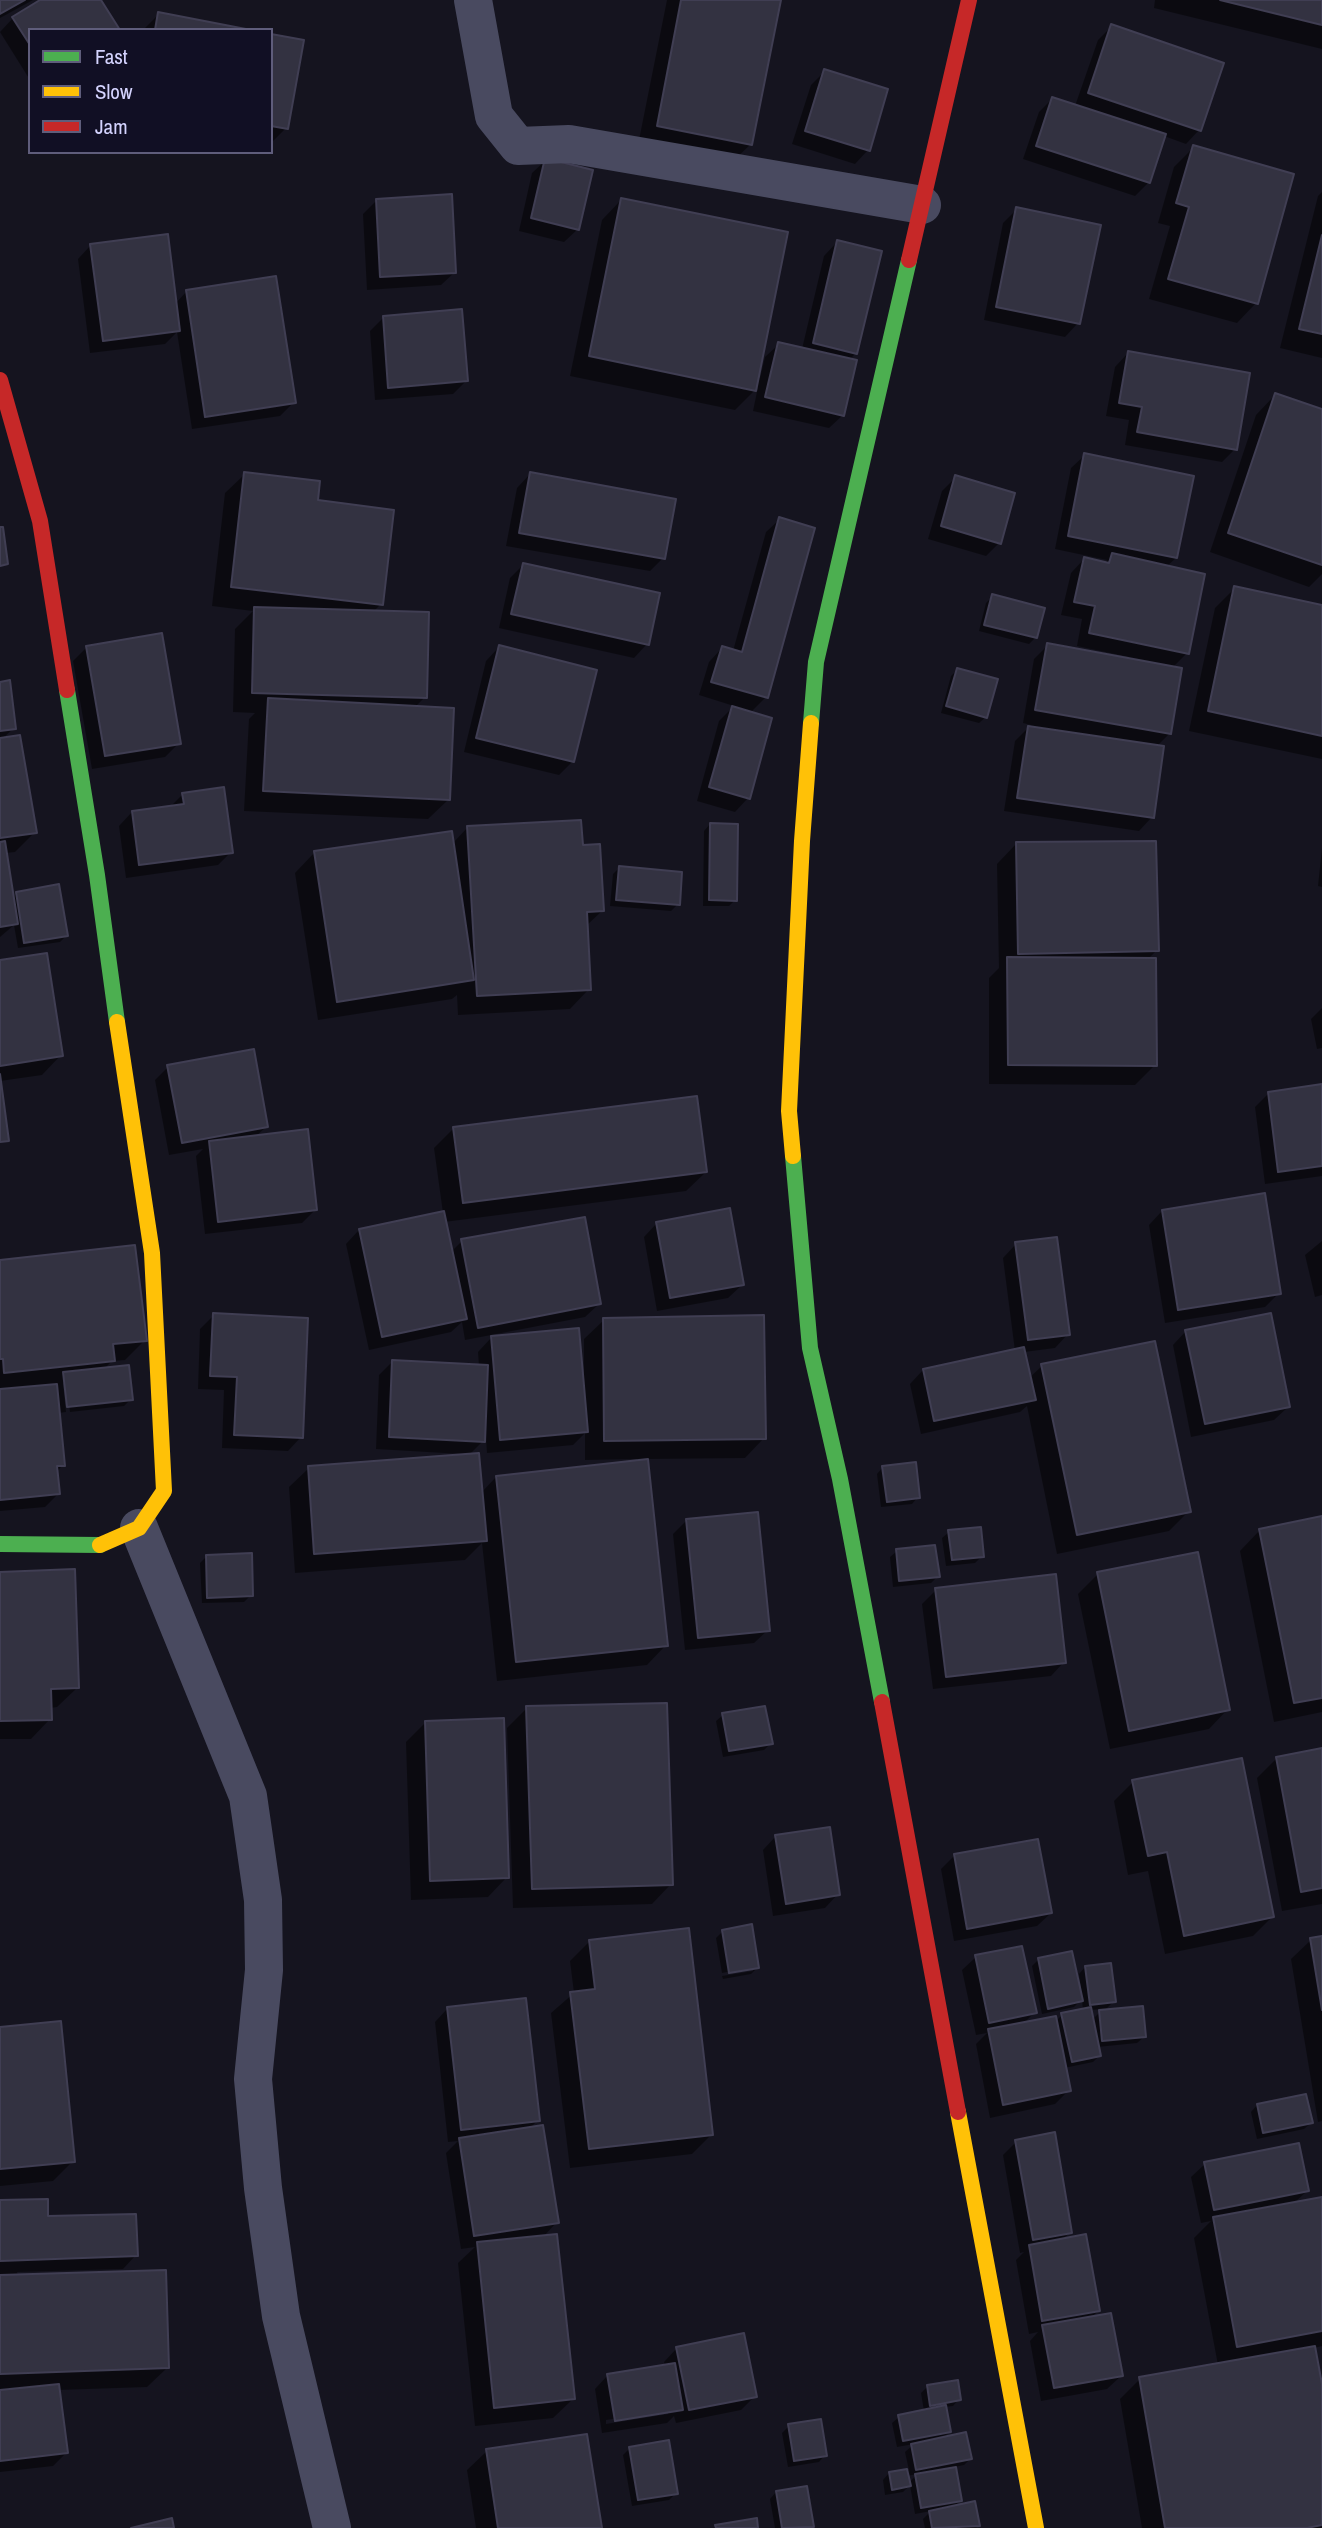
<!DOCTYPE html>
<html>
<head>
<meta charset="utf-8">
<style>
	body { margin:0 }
	#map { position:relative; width:1322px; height:2528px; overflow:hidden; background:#15141f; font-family:"Archivo Narrow",sans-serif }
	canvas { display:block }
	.legend { position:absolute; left:28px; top:28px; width:245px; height:126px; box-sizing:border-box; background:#110f24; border:2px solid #5f5d7b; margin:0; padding:9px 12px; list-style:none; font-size:21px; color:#d4d3fe }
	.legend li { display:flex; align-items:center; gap:14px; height:35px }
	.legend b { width:35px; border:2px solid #5f5d7b }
</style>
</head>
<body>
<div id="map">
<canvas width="1322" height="2528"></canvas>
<ul class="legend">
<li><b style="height:9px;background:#4caf50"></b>Fast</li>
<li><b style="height:9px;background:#ffc107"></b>Slow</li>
<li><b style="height:9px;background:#c62828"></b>Jam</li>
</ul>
</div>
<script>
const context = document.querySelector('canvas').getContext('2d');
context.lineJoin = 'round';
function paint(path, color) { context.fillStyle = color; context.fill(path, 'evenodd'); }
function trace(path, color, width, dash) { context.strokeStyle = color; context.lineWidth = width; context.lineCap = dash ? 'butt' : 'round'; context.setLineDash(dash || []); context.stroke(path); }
paint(new Path2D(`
	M 0,0 L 33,0 L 0,18 Z
	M 43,0 L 99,0 L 30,30 L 30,80 L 0,32 L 13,18 Z
	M 667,0 L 779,0 L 751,144 L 731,163 L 638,145 Z
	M 1155,0 L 1322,0 L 1322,49 L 1154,8 Z
	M 159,14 L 241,30 L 143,30 Z
	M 1112,26 L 1199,130 L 1186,144 L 1164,136 L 1149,182 L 1135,196 L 1023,159 L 1039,112 L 1052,99 L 1075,106 L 1098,40 Z
	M 271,35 L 286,128 L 271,143 Z
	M 825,71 L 868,150 L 855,164 L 792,144 L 811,85 Z
	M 1194,147 L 1256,303 L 1237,323 L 1149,299 L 1170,226 L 1158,223 L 1174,167 Z
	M 546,160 L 578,229 L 564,242 L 519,231 L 532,173 Z
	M 1322,192 L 1322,358 L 1280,348 L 1318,196 Z
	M 621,200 L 757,377 L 760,378 L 765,357 L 779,344 L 802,349 L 824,256 L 837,242 L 856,353 L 849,360 L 843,415 L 829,428 L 753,411 L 758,387 L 735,410 L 570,376 L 602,220 Z
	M 376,201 L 455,272 L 441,285 L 367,290 L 363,214 Z
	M 1017,209 L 1078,323 L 1065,337 L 984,320 L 1003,223 Z
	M 91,245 L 175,304 L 186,292 L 294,402 L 280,416 L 192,429 L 177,332 L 165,344 L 90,353 L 78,259 Z
	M 384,317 L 466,381 L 453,394 L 375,400 L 370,331 Z
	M 1128,353 L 1235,449 L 1222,462 L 1125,445 L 1129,420 L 1106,416 L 1115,367 Z
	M 1275,395 L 1322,411 L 1322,574 L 1309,587 L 1210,552 L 1256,415 Z
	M 1085,455 L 1176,558 L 1166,567 L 1187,653 L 1172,668 L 1169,734 L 1156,747 L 1152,817 L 1139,831 L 1004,811 L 1015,741 L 1031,725 L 1023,723 L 1034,659 L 1048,645 L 1128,660 L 1129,657 L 1077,646 L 1082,619 L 1061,615 L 1071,573 L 1084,559 L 1104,564 L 1107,560 L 1055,549 L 1071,468 Z
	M 245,474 L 316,502 L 381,604 L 373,612 L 425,697 L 415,707 L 448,800 L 428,819 L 244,811 L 249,719 L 255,713 L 233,712 L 235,629 L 253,611 L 212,606 L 225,493 Z
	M 530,474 L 663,558 L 650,571 L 506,546 L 517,488 Z
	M 956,477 L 999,543 L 986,556 L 928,539 L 942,491 Z
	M 780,519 L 766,697 L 750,713 L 748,798 L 735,812 L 697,801 L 719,721 L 734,706 L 699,695 L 709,662 L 722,648 L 733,651 L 766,532 Z
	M 524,564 L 647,644 L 634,658 L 499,628 L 510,578 Z
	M 1235,588 L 1322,606 L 1322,759 L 1189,731 L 1215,608 Z
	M 993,596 L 1036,637 L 1029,644 L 979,631 L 986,603 Z
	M 87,647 L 179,743 L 165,757 L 92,769 L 73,661 Z
	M 499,647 L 595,671 L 572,762 L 559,775 L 464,752 L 486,661 Z
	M 957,670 L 986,717 L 979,723 L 941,713 L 951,676 Z
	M 0,684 L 14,728 L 2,739 L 35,832 L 15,852 L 5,853 L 12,898 L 17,893 L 67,935 L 60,942 L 18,948 L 14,925 L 0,937 Z
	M 183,794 L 231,852 L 218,865 L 126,878 L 119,826 L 132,812 L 170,807 Z
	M 710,824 L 735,900 L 729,906 L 703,906 L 704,831 Z
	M 468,827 L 582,847 L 602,911 L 586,926 L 589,989 L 570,1009 L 458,1015 L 457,995 L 452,999 L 318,1020 L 295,873 L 314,853 L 452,844 Z
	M 1016,844 L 1157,950 L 1148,959 L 1155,1065 L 1135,1085 L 989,1084 L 989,978 L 999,968 L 997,864 Z
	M 1322,848 L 1322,887 L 1318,886 Z
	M 619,868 L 678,904 L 671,911 L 610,906 L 613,874 Z
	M 0,962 L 61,1055 L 42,1075 L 0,1081 Z
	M 1322,1008 L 1322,1048 L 1317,1049 L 1311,1019 Z
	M 168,1067 L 266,1127 L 255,1137 L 315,1210 L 302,1223 L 205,1234 L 196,1156 L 203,1149 L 169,1155 L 155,1080 Z
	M 1322,1086 L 1322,1176 L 1265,1184 L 1255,1107 L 1268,1094 Z
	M 454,1128 L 706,1172 L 686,1191 L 444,1222 L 451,1252 L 462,1241 L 599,1304 L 585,1317 L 465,1340 L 462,1322 L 451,1332 L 369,1350 L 346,1244 L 359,1230 L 443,1213 L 434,1148 Z
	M 1162,1211 L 1279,1293 L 1265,1307 L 1165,1323 L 1149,1225 Z
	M 657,1223 L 742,1285 L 728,1298 L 657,1311 L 644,1237 Z
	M 1322,1241 L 1322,1295 L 1315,1297 L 1305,1255 Z
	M 1016,1244 L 1068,1334 L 1055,1348 L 1024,1352 L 1029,1378 L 1042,1366 L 1189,1511 L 1169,1531 L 1057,1554 L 1027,1406 L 1020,1412 L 921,1434 L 910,1384 L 923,1370 L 1015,1351 L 1003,1258 Z
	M 0,1262 L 145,1340 L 125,1360 L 112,1361 L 104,1369 L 131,1399 L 124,1406 L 70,1412 L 66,1383 L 63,1383 L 66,1412 L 58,1413 L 63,1465 L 56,1472 L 59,1493 L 45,1507 L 0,1511 Z
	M 214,1315 L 301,1437 L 288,1451 L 222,1448 L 224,1390 L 198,1389 L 200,1329 Z
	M 604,1320 L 764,1438 L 745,1458 L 646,1459 L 666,1645 L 647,1665 L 497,1681 L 482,1543 L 465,1560 L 295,1573 L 289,1487 L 309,1468 L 462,1456 L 462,1454 L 376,1449 L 379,1375 L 392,1362 L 479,1366 L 478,1352 L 491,1338 L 584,1378 L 584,1339 ZM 585,1433 L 585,1460 L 637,1459 L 637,1462 L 496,1477 L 481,1493 L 468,1456 L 486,1438 L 487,1453 L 573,1445 Z
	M 1186,1331 L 1288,1407 L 1274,1420 L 1191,1437 L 1173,1345 Z
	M 883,1467 L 918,1497 L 912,1504 L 881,1507 L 877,1474 Z
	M 1322,1518 L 1322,1712 L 1274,1722 L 1240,1551 L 1259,1531 Z
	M 687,1520 L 768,1630 L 754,1643 L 685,1650 L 673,1534 Z
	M 949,1532 L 982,1556 L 975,1563 L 946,1566 L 942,1538 Z
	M 897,1551 L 938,1576 L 931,1583 L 893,1587 L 890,1557 Z
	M 207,1556 L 251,1595 L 244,1602 L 202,1603 L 200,1563 Z
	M 0,1574 L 77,1688 L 57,1707 L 50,1708 L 50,1719 L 31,1739 L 0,1739 Z
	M 1098,1574 L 1228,1709 L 1209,1729 L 1110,1749 L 1078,1594 Z
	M 936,1590 L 1064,1662 L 1051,1676 L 933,1689 L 922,1604 Z
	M 527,1708 L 671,1884 L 652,1904 L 513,1908 L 507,1728 Z
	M 723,1715 L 771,1743 L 764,1750 L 723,1757 L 716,1721 Z
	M 426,1722 L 507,1877 L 488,1897 L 411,1900 L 406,1742 Z
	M 1322,1750 L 1322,1904 L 1282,1911 L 1257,1778 L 1277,1758 Z
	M 1133,1782 L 1272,1917 L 1253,1936 L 1165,1954 L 1148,1871 L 1128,1875 L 1114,1801 Z
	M 776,1836 L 838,1894 L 825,1908 L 773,1916 L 763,1850 Z
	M 954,1856 L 1051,1913 L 1037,1926 L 954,1941 L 941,1869 Z
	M 722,1932 L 758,1967 L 751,1974 L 723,1979 L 722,1976 L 753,1971 L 753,1967 L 722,1973 L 716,1938 Z
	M 1322,1938 L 1322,2121 L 1318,2122 L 1291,1959 L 1311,1940 Z
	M 590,1941 L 711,2135 L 692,2154 L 570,2168 L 551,2013 L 574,1993 L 570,1961 Z
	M 976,1957 L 1035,2012 L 1023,2024 L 1055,2022 L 1062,2015 L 1083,2011 L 1082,1999 L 1074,2007 L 1042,2014 L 1032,1966 L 1039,1959 L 1078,1988 L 1081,1988 L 1079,1974 L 1085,1967 L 1114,2001 L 1104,2011 L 1144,2037 L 1137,2043 L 1097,2047 L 1099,2056 L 1093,2062 L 1064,2068 L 1069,2090 L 1055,2104 L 990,2118 L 976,2044 L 987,2033 L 976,2035 L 962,1970 ZM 1103,2009 L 1092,2020 L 1090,2010 Z
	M 448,2008 L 538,2120 L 529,2129 L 557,2222 L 543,2237 L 573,2399 L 553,2418 L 475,2426 L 458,2263 L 475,2247 L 461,2249 L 446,2153 L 458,2141 L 448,2142 L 435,2022 Z
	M 0,2029 L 73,2161 L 53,2181 L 0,2186 Z
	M 1257,2105 L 1311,2123 L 1304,2129 L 1257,2139 L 1251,2112 Z
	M 1016,2142 L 1070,2232 L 1062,2240 L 1098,2311 L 1091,2318 L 1121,2376 L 1107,2389 L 1041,2401 L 1030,2341 L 1038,2332 L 1029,2334 L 1016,2260 L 1024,2252 L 1020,2253 L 1003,2155 Z
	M 1205,2164 L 1307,2191 L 1293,2204 L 1322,2199 L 1322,2346 L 1314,2348 L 1322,2394 L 1322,2528 L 1142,2528 L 1120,2399 L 1140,2379 L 1218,2365 L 1194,2238 L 1211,2221 L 1201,2223 L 1191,2177 Z
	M 0,2202 L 47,2218 L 136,2255 L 123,2269 L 17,2272 L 18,2276 L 167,2368 L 147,2387 L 58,2390 L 66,2453 L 53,2466 L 0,2472 Z
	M 677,2348 L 755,2396 L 741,2410 L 676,2423 L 674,2416 L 667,2423 L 602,2433 L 595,2389 L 608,2375 L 665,2366 L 664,2362 ZM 668,2410 L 668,2414 L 606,2424 L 606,2420 Z
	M 927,2387 L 959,2399 L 953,2406 L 944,2407 L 950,2431 L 942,2439 L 970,2459 L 964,2465 L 954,2467 L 960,2501 L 953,2508 L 978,2526 L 976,2528 L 925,2528 L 923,2519 L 931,2511 L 915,2514 L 910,2485 L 903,2492 L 885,2495 L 883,2480 L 889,2473 L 909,2470 L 905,2452 L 914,2444 L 897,2447 L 892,2423 L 899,2417 L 924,2411 L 921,2393 ZM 917,2474 L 909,2483 L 907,2476 Z
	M 789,2426 L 825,2455 L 819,2462 L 788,2467 L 782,2433 Z
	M 630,2448 L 676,2493 L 669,2500 L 632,2506 L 623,2455 Z
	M 487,2451 L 600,2528 L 476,2528 L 467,2470 Z
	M 776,2492 L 812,2527 L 775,2528 L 770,2499 Z`), '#0007');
const building = new Path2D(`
	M 0,0 L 25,0 L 0,14 Z
	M 40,0 L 101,0 L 120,30 L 30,30 L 30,45 L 12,17 Z
	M 681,0 L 781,0 L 752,145 L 657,126 Z
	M 1220,0 L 1322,0 L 1322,25 Z
	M 158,12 L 251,30 L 155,30 Z
	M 1111,24 L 1224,63 L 1201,131 L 1088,93 Z
	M 271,34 L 304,40 L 288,129 L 271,126 Z
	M 824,69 L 888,89 L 870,151 L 805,131 Z
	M 1052,97 L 1166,134 L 1150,183 L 1036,146 Z
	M 1193,145 L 1294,174 L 1258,304 L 1168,279 L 1189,207 L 1176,203 Z
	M 545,158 L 593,170 L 579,230 L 531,218 Z
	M 452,194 L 456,273 L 380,277 L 376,199 Z
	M 621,198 L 788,232 L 756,391 L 589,356 Z
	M 1016,207 L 1101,225 L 1080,324 L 996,307 Z
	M 168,234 L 180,331 L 103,341 L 90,244 Z
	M 1322,235 L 1322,334 L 1299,329 Z
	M 837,240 L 882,251 L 857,354 L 813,343 Z
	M 276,276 L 296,403 L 205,417 L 186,290 Z
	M 462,309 L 468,381 L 388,388 L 383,316 Z
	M 778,342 L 857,360 L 844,416 L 765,397 Z
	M 1128,351 L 1250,373 L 1237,450 L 1137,432 L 1142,407 L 1119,403 Z
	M 1275,393 L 1322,409 L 1322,565 L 1228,533 Z
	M 1084,453 L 1194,476 L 1177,558 L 1068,536 Z
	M 244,472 L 320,481 L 318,500 L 394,510 L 383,605 L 231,587 Z
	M 530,472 L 676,499 L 665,559 L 519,533 Z
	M 955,475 L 1015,493 L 1001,544 L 941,526 Z
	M 779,517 L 815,528 L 768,698 L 711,682 L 722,646 L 742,652 Z
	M 0,527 L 3,527 L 8,564 L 0,566 Z
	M 1112,553 L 1205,574 L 1189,654 L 1089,633 L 1095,606 L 1074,602 L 1084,557 L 1109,563 Z
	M 523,563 L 660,593 L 649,645 L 511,614 Z
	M 1234,586 L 1322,605 L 1322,736 L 1208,711 Z
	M 992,594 L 1045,608 L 1037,638 L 984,625 Z
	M 254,607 L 429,612 L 427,698 L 252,693 Z
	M 162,633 L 181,744 L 105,756 L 86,646 Z
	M 1047,643 L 1182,668 L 1171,734 L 1035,710 Z
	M 499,645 L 597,670 L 574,762 L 476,738 Z
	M 957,668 L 998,679 L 987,718 L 946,706 Z
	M 10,680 L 16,729 L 0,731 L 0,682 Z
	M 268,698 L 454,708 L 450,800 L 263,791 Z
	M 732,706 L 772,718 L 750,799 L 709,787 Z
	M 1028,726 L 1164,746 L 1154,818 L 1017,798 Z
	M 20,735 L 37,833 L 0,838 L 0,738 Z
	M 224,787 L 233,853 L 139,865 L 132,811 L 184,804 L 182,793 Z
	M 581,820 L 583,845 L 600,844 L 604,911 L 587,912 L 591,990 L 477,996 L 467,826 Z
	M 710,823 L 738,824 L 737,901 L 709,900 Z
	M 452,831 L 474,980 L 337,1002 L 314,851 Z
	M 5,841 L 18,924 L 0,927 L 0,842 Z
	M 1156,841 L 1159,951 L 1018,954 L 1016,842 Z
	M 619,866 L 682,872 L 680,905 L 616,900 Z
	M 59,884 L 68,936 L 24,943 L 16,892 Z
	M 47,953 L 63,1056 L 0,1066 L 0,960 Z
	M 1007,957 L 1156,958 L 1157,1066 L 1008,1065 Z
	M 254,1049 L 268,1127 L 182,1143 L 167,1065 Z
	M 0,1074 L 9,1141 L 0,1142 Z
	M 1322,1084 L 1322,1166 L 1278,1172 L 1268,1092 Z
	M 697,1096 L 707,1172 L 463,1203 L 453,1127 Z
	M 308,1129 L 317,1210 L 218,1222 L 209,1141 Z
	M 1265,1193 L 1281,1294 L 1178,1310 L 1162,1210 Z
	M 730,1208 L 744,1285 L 670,1298 L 656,1222 Z
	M 444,1211 L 467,1319 L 382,1337 L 359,1229 Z
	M 585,1217 L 601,1304 L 478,1328 L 461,1239 Z
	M 1057,1237 L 1070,1335 L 1028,1340 L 1015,1242 Z
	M 135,1245 L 147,1341 L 113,1344 L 115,1361 L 4,1373 L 3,1359 L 0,1359 L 0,1260 Z
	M 213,1313 L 308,1318 L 303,1438 L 234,1435 L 237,1377 L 210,1376 Z
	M 1271,1313 L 1290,1407 L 1205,1424 L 1185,1330 Z
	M 764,1315 L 766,1439 L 604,1441 L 603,1318 Z
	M 579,1328 L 588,1432 L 500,1440 L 491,1336 Z
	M 1155,1341 L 1191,1512 L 1077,1535 L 1041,1364 Z
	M 1024,1347 L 1036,1400 L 934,1421 L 923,1369 Z
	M 392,1360 L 488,1365 L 485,1442 L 389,1437 Z
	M 129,1365 L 133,1400 L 67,1407 L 63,1372 Z
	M 57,1384 L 65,1466 L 57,1466 L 60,1494 L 0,1500 L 0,1389 Z
	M 479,1453 L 487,1541 L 314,1554 L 308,1466 Z
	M 648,1459 L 668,1646 L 516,1662 L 496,1476 Z
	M 916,1462 L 920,1498 L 887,1502 L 882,1466 Z
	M 758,1512 L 770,1631 L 698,1638 L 686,1519 Z
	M 1322,1516 L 1322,1698 L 1294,1703 L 1259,1529 Z
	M 981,1527 L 984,1557 L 952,1560 L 948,1530 Z
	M 935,1545 L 940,1577 L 899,1581 L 896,1549 Z
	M 1198,1552 L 1230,1710 L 1129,1731 L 1097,1572 Z
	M 252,1553 L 253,1596 L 207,1598 L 206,1555 Z
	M 75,1569 L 79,1688 L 51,1689 L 52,1720 L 0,1721 L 0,1572 Z
	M 1056,1574 L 1066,1663 L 946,1677 L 935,1588 Z
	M 667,1703 L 673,1885 L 532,1889 L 526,1706 Z
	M 765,1706 L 773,1744 L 729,1751 L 722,1713 Z
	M 504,1718 L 509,1878 L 430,1881 L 425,1721 Z
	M 1322,1748 L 1322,1888 L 1301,1892 L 1276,1757 Z
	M 1242,1758 L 1274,1917 L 1184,1936 L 1167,1852 L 1148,1856 L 1132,1780 Z
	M 830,1827 L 840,1895 L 786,1904 L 775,1835 Z
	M 1038,1839 L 1052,1913 L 967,1929 L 954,1854 Z
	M 752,1924 L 759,1968 L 729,1973 L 722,1930 Z
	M 689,1928 L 713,2135 L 589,2149 L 570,1992 L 595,1989 L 589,1940 Z
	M 1322,1936 L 1322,2010 L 1310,1938 Z
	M 1022,1946 L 1037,2013 L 989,2023 L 975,1955 Z
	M 1072,1951 L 1083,2001 L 1048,2009 L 1038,1958 Z
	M 1111,1963 L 1116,2002 L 1090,2005 L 1085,1966 Z
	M 526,1998 L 540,2121 L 461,2130 L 447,2007 Z
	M 1143,2006 L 1146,2037 L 1102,2041 L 1099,2010 Z
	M 1091,2007 L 1101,2056 L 1072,2062 L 1061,2013 Z
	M 1056,2016 L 1071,2091 L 1003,2105 L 988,2029 Z
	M 61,2021 L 75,2162 L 0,2169 L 0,2027 Z
	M 1306,2094 L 1313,2123 L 1263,2133 L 1257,2104 Z
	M 543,2125 L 559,2223 L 474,2236 L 459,2138 Z
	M 1055,2132 L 1072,2233 L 1033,2240 L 1015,2140 Z
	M 1299,2143 L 1309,2191 L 1214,2210 L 1204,2162 Z
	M 1322,2197 L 1322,2331 L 1237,2347 L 1213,2217 Z
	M 48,2199 L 48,2216 L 136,2214 L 138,2256 L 0,2261 L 0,2200 Z
	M 557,2234 L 575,2399 L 494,2408 L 477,2242 Z
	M 1086,2234 L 1100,2311 L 1042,2321 L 1029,2245 Z
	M 166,2270 L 169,2368 L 0,2374 L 0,2275 Z
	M 1111,2313 L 1123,2376 L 1054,2388 L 1042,2325 Z
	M 744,2333 L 757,2397 L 689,2410 L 676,2347 Z
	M 1315,2346 L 1322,2384 L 1322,2525 L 1307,2528 L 1165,2528 L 1139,2377 Z
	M 675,2363 L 683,2410 L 615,2421 L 607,2374 Z
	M 958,2380 L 961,2400 L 930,2406 L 927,2385 Z
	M 59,2384 L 68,2453 L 0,2461 L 0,2390 Z
	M 946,2405 L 951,2432 L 903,2441 L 898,2415 Z
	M 821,2419 L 827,2456 L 794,2461 L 788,2424 Z
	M 966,2432 L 972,2459 L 916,2470 L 911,2444 Z
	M 587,2434 L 602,2528 L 498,2528 L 486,2449 Z
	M 669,2440 L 678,2494 L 638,2500 L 629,2447 Z
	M 956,2467 L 962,2501 L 921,2508 L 915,2474 Z
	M 907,2469 L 911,2486 L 892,2490 L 889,2472 Z
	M 807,2486 L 814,2527 L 782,2528 L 776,2491 Z
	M 975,2501 L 980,2526 L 932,2528 L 929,2511 Z
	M 172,2518 L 174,2528 L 131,2528 Z
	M 757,2518 L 758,2528 L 716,2528 L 715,2525 Z`);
paint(building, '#333241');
trace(building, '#403e53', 2);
trace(new Path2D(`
	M 473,0 L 494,116 L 518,146 L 569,144 L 922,205
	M 139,1528 L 248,1796 L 263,1900 L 264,1970 L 253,2079 L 263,2188 L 281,2316 L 332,2528`), '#494a60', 38);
trace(new Path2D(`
	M 67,690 L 97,875 L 117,1022
	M 811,723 L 816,662 L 909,260
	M 793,1156 L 810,1348 L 840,1479 L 882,1702
	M 0,1544 L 100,1545`), '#4caf50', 16);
trace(new Path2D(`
	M 793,1156 L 789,1111 L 802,841 L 811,723
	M 100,1545 L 139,1528 L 164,1491 L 152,1253 L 117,1022
	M 958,2112 L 1036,2528`), '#ffc107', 16);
trace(new Path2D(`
	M 909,260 L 969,0
	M 0,380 L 40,521 L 67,690
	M 882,1702 L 958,2112`), '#c62828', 16);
</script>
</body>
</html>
